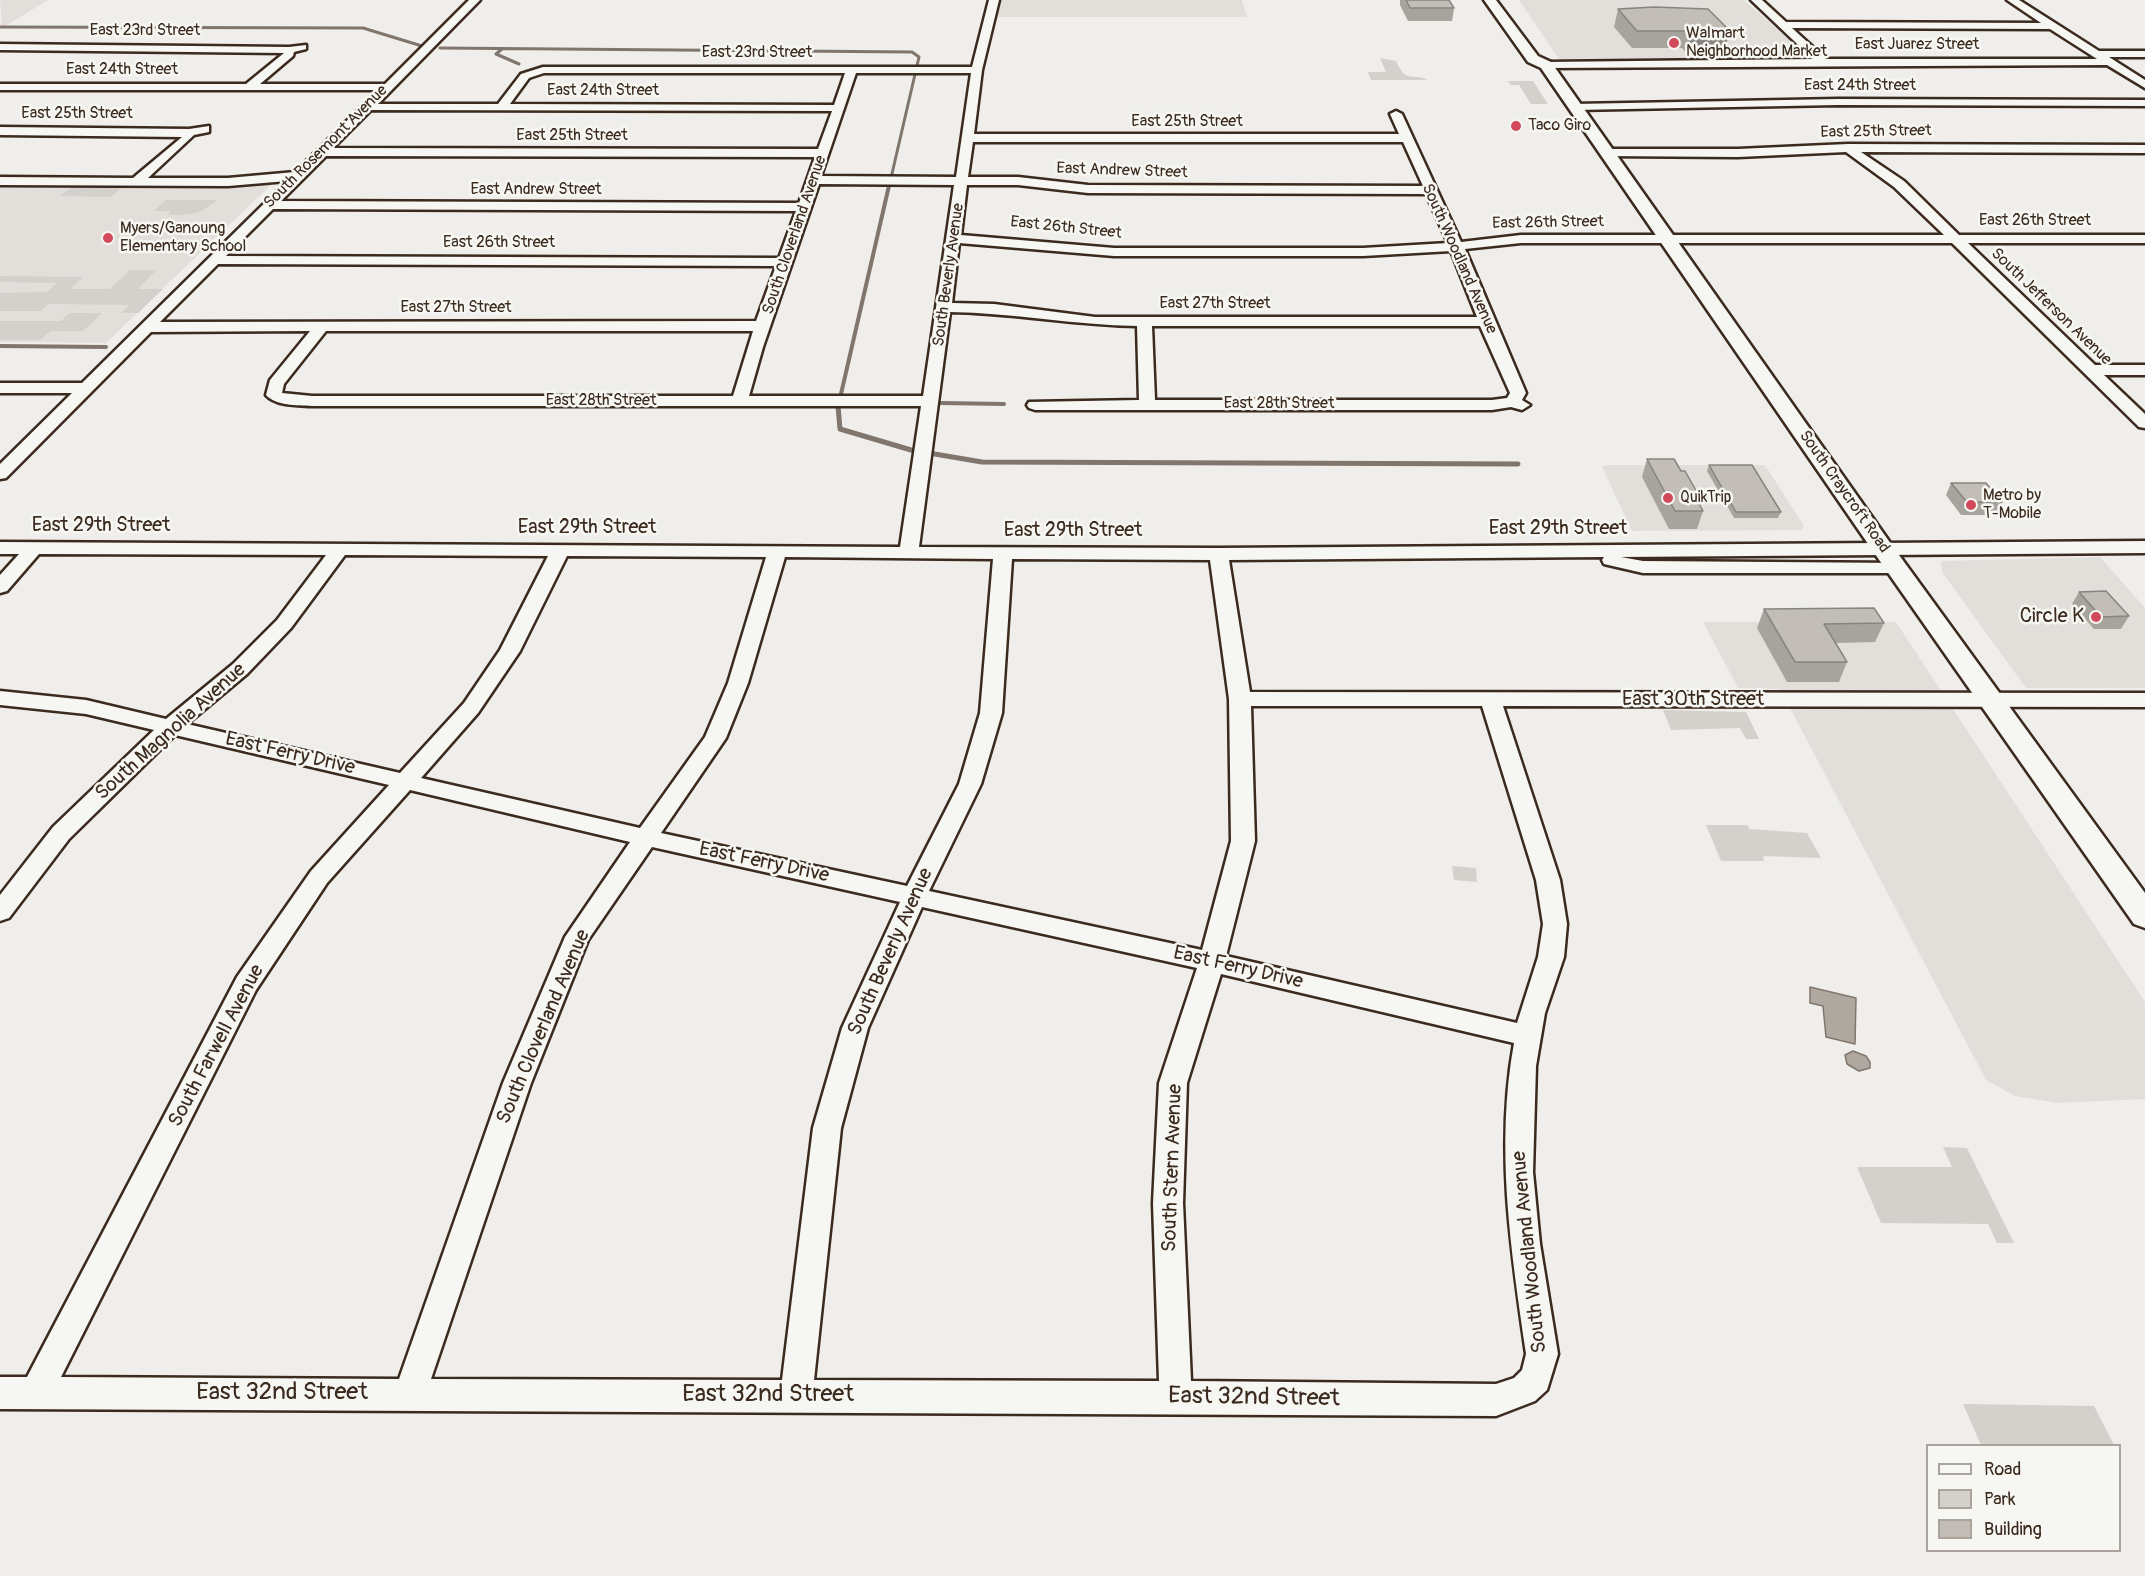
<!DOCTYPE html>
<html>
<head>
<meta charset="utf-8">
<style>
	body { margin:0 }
	#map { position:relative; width:2145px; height:1576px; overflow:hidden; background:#efeeea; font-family:Pangolin,sans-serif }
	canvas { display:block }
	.legend { position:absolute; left:1926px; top:1444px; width:195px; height:108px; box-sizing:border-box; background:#f6f6f2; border:2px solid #aba49d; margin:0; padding:8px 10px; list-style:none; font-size:18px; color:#3b2a1e }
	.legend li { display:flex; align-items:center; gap:12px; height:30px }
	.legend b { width:30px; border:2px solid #aba49d }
</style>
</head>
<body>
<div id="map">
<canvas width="2145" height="1576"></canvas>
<ul class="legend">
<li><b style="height:8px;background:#f6f6f2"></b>Road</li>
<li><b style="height:16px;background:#d4d1cc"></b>Park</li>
<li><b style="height:16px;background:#c2bdb7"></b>Building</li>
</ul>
</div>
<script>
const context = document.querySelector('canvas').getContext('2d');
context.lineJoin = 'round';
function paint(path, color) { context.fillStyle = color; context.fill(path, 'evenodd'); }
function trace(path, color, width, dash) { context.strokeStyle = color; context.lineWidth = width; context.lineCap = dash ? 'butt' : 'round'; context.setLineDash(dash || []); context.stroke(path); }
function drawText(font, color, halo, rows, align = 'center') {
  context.font = font + ' Pangolin,sans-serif'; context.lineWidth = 5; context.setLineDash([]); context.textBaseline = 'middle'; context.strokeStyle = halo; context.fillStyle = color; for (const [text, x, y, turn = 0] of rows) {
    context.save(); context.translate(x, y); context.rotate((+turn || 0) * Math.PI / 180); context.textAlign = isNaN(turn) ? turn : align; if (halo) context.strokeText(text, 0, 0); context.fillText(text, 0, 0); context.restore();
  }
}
paint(new Path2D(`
	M 0,0 L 48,0 L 2,28 Z
	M 999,0 L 1242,0 L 1247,17 L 997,17 Z
	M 1519,0 L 1744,0 L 1809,57 L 1716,57 L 1665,62 L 1561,62 Z
	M 273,183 L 106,343 L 0,342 L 0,186 L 216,187 Z
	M 1607,465 L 1765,465 L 1804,526 L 1802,530 L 1632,531 L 1602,467 Z
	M 2100,557 L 2145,608 L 2145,688 L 2026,688 L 1942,572 L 1941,561 Z
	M 1703,622 L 1896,622 L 2145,1002 L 2145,1099 L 2057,1103 L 2015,1096 L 1986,1080 L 1780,689 L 1738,688 Z`), '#e2dfdb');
paint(new Path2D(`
	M 1380,58 L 1396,61 C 1407,85 1411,72 1428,80 L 1371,80 L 1368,72 L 1386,72 Z
	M 1508,81 L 1533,81 L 1548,104 L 1531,104 L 1519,85 L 1511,85 Z
	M 72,187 L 122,187 L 111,197 L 60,196 Z
	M 166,200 L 217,200 C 201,215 189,215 167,215 L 171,211 L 154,211 Z
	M 130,270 L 156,270 L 138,289 L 163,289 L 138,313 L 121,313 L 129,305 L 49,304 L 41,311 L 0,311 L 0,293 L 47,292 L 57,283 L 0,282 L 0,276 L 83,277 L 70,289 L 110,289 Z
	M 70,313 L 102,313 L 83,331 L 51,331 L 40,340 L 0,340 L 0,321 L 61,321 Z
	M 1663,710 L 1746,712 L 1759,739 L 1746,739 L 1740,728 L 1671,730 Z
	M 1706,825 L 1748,825 L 1749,829 L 1807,833 L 1821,858 L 1763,856 L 1764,861 L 1721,861 Z
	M 1452,866 L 1476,868 L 1477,882 L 1454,880 Z
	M 1943,1147 L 1967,1148 L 2014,1243 L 1997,1243 L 1988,1224 L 1881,1223 L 1857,1167 L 1952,1167 Z
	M 1963,1404 L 2094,1406 L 2114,1445 L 1981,1445 Z`), '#d4d1cc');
const water = new Path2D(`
	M 1810,987 L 1856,998 L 1855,1044 L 1826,1037 L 1823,1006 L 1810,1003 Z
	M 1853,1051 L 1866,1056 L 1870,1062 L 1870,1068 L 1859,1071 L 1847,1064 L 1845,1055 Z`);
paint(water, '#afa8a1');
trace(water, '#81766d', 1.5);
trace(new Path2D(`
	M 0,27 L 363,28 L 422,46
	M 440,48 L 912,52 L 919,57 L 891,178
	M 502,49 L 496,54 L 519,64`), '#81766d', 3);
trace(new Path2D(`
	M 0,346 L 106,347
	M 941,403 L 1004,404
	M 838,407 L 891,177`), '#81766d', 4);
trace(new Path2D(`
	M 838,406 L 840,429 L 911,450 L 982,462 L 1518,464`), '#81766d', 5);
const minor = new Path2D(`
	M 469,0 L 480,0 L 378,104 L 498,104 L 521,74 L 543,67 L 972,67 L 989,0 L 999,0 L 982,70 L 974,134 L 1399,134 L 1390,114 L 1396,111 L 1402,114 L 1461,242 L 1521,235 L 1944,235 L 1894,187 L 1846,152 L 1738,157 L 1604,156 L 1602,153 L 1608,149 L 1738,149 L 1848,144 L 2145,145 L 2145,153 L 1861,152 L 1904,181 L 1959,235 L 2145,235 L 2145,243 L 1968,243 L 2095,365 L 2145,365 L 2145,375 L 2104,375 L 2145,414 L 2145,428 L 2139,427 L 1952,243 L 1521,243 L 1465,249 L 1526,393 L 1522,400 L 1530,405 L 1522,410 L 1511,407 L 1492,410 L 1035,410 L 1029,408 L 1027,405 L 1029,402 L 1139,400 L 1137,326 C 1074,325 1013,313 950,312 L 919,547 L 1219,548 L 2145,541 L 2145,553 L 1621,557 L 1643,561 L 1903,563 L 1905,567 L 1903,571 L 1896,573 L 1643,573 L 1604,564 L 1602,560 L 1604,557 L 1229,560 L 1250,692 L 2145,693 L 2145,707 L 1503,706 L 1560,880 L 1567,924 L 1564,957 L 1545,1013 L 1536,1066 L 1533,1172 L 1540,1244 L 1558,1354 L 1547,1390 L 1535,1401 L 1496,1416 L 0,1409 L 0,1377 L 27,1377 L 237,977 L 311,871 L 389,785 L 175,735 L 69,839 L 9,918 L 0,921 L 0,895 L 53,827 L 154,730 L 86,714 L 0,705 L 0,691 L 86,700 L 166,719 L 233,664 L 277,620 L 326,555 L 39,554 L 7,591 L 0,593 L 0,575 L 19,554 L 0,554 L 0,542 L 900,547 L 921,406 L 312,406 C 297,405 276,406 266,395 L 270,380 L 310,331 L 151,332 L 6,478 L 0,479 L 0,464 L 72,393 L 0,393 L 0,383 L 82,383 L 287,181 L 228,186 L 0,185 L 0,177 L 133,178 L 182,137 L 0,135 L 0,127 L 189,129 L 209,126 L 209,132 L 194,135 L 148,178 L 228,178 L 295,172 L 378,90 L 0,90 L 0,84 L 246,84 L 284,53 L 0,50 L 0,44 L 289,47 L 306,45 L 306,49 L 294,52 L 293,56 L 260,84 L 385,84 ZM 544,73 L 845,73 L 834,105 L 510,104 L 529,78 ZM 856,73 L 971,73 L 956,177 L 821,176 ZM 371,110 L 832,111 L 818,149 L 333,148 ZM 973,142 L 1403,142 L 1423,186 L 1088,185 L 1018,177 L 968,177 ZM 326,156 L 815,157 L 799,203 L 281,201 ZM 819,184 L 954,185 L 923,396 L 749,396 L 763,347 ZM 967,185 L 1018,185 L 1088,193 L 1426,194 L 1448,243 L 1363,248 L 1114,248 L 961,235 ZM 273,209 L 796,211 L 779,258 L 226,256 ZM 959,243 L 1114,256 L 1363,256 L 1451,251 L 1477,317 L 1095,317 L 994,304 L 952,303 ZM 218,264 L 776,266 L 756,321 L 160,322 ZM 1152,326 L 1480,326 L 1510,393 L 1507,398 L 1492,400 L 1155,400 ZM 326,331 L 753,331 L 733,396 L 312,396 L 282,393 L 284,384 ZM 345,555 L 548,556 L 500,650 L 464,703 L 400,773 L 187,724 L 247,674 L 291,628 ZM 567,556 L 766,557 L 728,683 L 705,737 L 640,828 L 421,778 L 478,713 L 520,651 ZM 785,557 L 993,559 L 980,713 L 959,784 L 907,886 L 661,833 L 726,738 L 748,683 ZM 1012,559 L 1210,560 L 1229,699 L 1231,841 L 1202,950 L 929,891 L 981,784 L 1002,713 ZM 1251,706 L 1482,706 L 1536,880 L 1543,924 L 1538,957 L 1517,1023 L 1226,956 L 1255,841 ZM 410,790 L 630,842 L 565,937 L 503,1083 L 399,1379 L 61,1377 L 256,990 L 327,883 ZM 652,847 L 900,902 L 842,1028 L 813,1128 L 782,1380 L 431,1379 L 531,1083 L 588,940 ZM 922,907 L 1197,968 L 1159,1083 L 1153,1203 L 1159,1381 L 814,1380 L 841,1128 L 868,1028 ZM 1221,974 L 1514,1043 C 1495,1147 1511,1251 1526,1354 L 1522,1370 L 1514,1378 L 1496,1384 L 1191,1381 L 1183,1203 L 1187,1083 Z
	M 1751,0 L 1762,0 L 1786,22 L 2041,23 L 2007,0 L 2019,0 L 2099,51 L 2145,51 L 2145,57 L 2109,57 L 2145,80 L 2145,88 L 2107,65 L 1546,68 L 1541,65 L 1546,62 L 1813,59 ZM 1792,28 L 2050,29 L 2097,59 L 1826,59 Z
	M 1838,99 L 2145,100 L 2145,106 L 1838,105 L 1575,110 L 1569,107 L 1575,104 Z`);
const major = new Path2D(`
	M 1484,0 L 1496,0 L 1538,56 L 1551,62 L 1891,544 L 2145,893 L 2145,928 L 2134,924 L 1875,554 L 1541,68 L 1528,62 Z`);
trace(minor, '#3b2a1e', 5);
trace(major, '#3b2a1e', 5);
paint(minor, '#f6f6f2');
paint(major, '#f6f6f2');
paint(new Path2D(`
	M 1400,0 L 1449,0 L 1454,8 L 1452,21 L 1408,21 L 1400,5 Z
	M 1654,7 L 1725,48 L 1685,52 L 1682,48 L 1632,48 L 1614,27 L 1618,9 Z
	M 1647,459 L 1681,471 L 1698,494 L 1697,499 L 1703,511 L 1697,529 L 1669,529 L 1642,477 Z
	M 1709,465 L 1781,512 L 1778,518 L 1734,518 L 1707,471 Z
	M 1951,483 L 2002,502 L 1996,515 L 1961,515 L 1946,495 Z
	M 2079,592 L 2129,616 L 2121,629 L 2094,629 L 2072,604 Z
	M 1764,609 L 1884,623 L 1875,642 L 1836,643 L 1847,662 L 1839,682 L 1787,682 L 1757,628 Z`), '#a7a39d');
paint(new Path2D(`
	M 1730,31 L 1725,48 L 1685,52 L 1690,34 Z`), '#888480');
const building = new Path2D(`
	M 1406,0 L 1449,0 L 1454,8 L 1410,8 Z
	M 1654,7 L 1708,9 L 1730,31 L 1690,34 L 1686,31 L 1637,31 L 1618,9 Z
	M 1647,459 L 1674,459 L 1681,471 L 1685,471 L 1698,494 L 1694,494 L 1703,511 L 1675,511 Z
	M 1709,465 L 1752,465 L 1781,512 L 1736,512 Z
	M 1951,483 L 1986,483 L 2002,502 L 1967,502 Z
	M 2106,591 L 2129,616 L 2101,617 L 2079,592 Z
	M 1874,608 L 1884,623 L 1824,624 L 1847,662 L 1795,662 L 1764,609 Z`);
paint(building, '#c2bdb7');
trace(building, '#888480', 1.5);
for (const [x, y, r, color] of [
	[1674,43,6,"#d1495b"],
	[1516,126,6,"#d1495b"],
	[108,238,6,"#d1495b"],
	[1668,498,6,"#d1495b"],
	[1971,505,6,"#d1495b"],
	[2096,617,6,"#d1495b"]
]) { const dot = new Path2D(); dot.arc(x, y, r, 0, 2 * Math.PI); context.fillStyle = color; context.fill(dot); trace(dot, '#f6f6f2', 2); }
drawText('16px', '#3b2a1e', '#f6f6f2', [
	["East 23rd Street",145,31],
	["East Juarez Street",1917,45],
	["East 23rd Street",757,53],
	["East 24th Street",122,70],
	["East 24th Street",1860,86],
	["East 24th Street",603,91],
	["East 25th Street",77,114],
	["East 25th Street",1187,122],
	["East 25th Street",1876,132,-1],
	["East 25th Street",572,136],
	["South Rosemont Avenue",326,147,-45],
	["East Andrew Street",1122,171,2],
	["East Andrew Street",536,190],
	["East 26th Street",2035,221],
	["East 26th Street",1548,223,-1],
	["East 26th Street",1066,228,6],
	["South Cloverland Avenue",795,235,-71],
	["East 26th Street",499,243],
	["South Woodland Avenue",1459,259,66],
	["South Beverly Avenue",949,275,-82],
	["East 27th Street",1215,304],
	["South Jefferson Avenue",2051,307,44],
	["East 27th Street",456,308],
	["East 28th Street",601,401],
	["East 28th Street",1279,404],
	["South Craycroft Road",1844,492,55]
]);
drawText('16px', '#3b2a1e', '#f6f6f2', [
	["Walmart",1686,34],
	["Neighborhood Market",1686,52],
	["Taco Giro",1528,126],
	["Myers/Ganoung",120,229],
	["Elementary School",120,247],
	["Metro by",1983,496],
	["T-Mobile",1983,514],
	["QuikTrip",1680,498]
], 'left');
drawText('20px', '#3b2a1e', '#f6f6f2', [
	["East 29th Street",101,526],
	["East 29th Street",587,528],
	["East 29th Street",1558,529],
	["East 29th Street",1073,531],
	["East 30th Street",1693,700],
	["South Magnolia Avenue",171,732,-42],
	["East Ferry Drive",290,754,13],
	["East Ferry Drive",764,863,12],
	["South Beverly Avenue",891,952,-66],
	["East Ferry Drive",1238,968,13],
	["South Cloverland Avenue",544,1027,-67],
	["South Farwell Avenue",217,1046,-62],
	["South Stern Avenue",1173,1168,-88],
	["South Woodland Avenue",1530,1252,-96]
]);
drawText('20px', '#3b2a1e', '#f6f6f2', [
	["Circle K",2084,617]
], 'right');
drawText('24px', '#3b2a1e', '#f6f6f2', [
	["East 32nd Street",282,1393],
	["East 32nd Street",768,1395],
	["East 32nd Street",1254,1398,1]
]);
</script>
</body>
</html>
